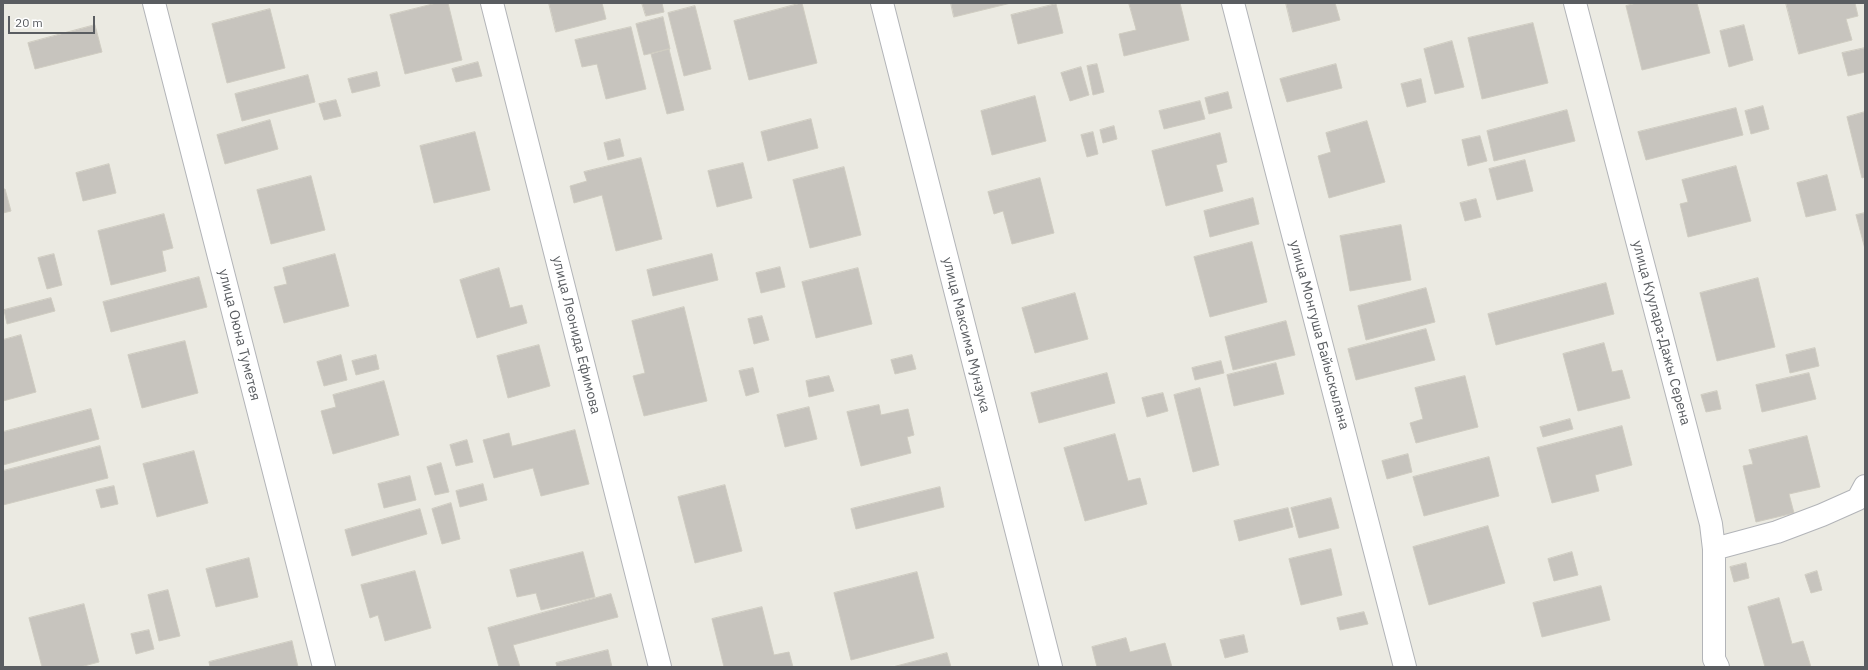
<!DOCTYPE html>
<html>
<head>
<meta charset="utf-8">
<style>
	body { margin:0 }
	#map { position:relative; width:1868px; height:670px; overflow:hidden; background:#ebeae2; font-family:"IBM Plex Sans",sans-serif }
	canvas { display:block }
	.frame { position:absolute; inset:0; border:4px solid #5a5d61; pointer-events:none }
	.scale { position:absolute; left:8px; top:16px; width:87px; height:18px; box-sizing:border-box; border:2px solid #5a5d61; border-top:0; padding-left:5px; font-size:12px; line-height:14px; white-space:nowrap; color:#5a5d61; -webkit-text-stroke:3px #fff; paint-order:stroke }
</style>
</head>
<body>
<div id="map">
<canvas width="1868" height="670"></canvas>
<div class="frame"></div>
<div class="scale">20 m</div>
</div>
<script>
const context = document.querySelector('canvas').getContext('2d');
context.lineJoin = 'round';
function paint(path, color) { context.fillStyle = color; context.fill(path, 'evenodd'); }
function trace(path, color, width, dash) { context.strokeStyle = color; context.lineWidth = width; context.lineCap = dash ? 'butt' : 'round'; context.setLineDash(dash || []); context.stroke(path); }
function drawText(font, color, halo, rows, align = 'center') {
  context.font = font + ' "IBM Plex Sans",sans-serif'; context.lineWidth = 3.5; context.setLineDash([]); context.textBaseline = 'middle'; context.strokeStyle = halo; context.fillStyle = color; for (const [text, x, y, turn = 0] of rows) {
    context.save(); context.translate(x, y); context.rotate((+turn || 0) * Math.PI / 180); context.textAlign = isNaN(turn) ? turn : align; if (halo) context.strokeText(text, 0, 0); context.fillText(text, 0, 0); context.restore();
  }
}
const building = new Path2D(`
	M 437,3 L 448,3 L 462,60 L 405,74 L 390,15 Z
	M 549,3 L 602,3 L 606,19 L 556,32 Z
	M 642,3 L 662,3 L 664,12 L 646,16 Z
	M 802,3 L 817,63 L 749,80 L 734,21 Z
	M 951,3 L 1011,3 L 954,17 Z
	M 1129,3 L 1180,3 L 1189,40 L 1124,56 L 1119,34 L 1136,30 Z
	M 1286,3 L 1335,3 L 1340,20 L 1293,32 Z
	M 1637,3 L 1697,3 L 1710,53 L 1642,70 L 1626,6 Z
	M 1786,3 L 1855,3 L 1858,16 L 1846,19 L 1852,40 L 1799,54 Z
	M 1056,4 L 1063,33 L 1018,44 L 1011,15 Z
	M 695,6 L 711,69 L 684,76 L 668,13 Z
	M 270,9 L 285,68 L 227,83 L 212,24 Z
	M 663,17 L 670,49 L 644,55 L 636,24 Z
	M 1533,23 L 1548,83 L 1482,99 L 1468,38 Z
	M 95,25 L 102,52 L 35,69 L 28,43 Z
	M 1744,25 L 1753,60 L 1729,67 L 1720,31 Z
	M 631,27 L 646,89 L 606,99 L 597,64 L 582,67 L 575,40 Z
	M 1452,41 L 1464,87 L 1435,94 L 1424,49 Z
	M 1865,48 L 1865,72 L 1848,76 L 1842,53 Z
	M 669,49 L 684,110 L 667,114 L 651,54 Z
	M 478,62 L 482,76 L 456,82 L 452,69 Z
	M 1097,64 L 1104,92 L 1093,95 L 1087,66 Z
	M 1336,64 L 1342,88 L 1287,102 L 1280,79 Z
	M 1081,67 L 1089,95 L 1070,101 L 1061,73 Z
	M 377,72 L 380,86 L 352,93 L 348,79 Z
	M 308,75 L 315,102 L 242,121 L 235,94 Z
	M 1421,79 L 1426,102 L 1407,107 L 1401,84 Z
	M 1228,92 L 1232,108 L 1209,114 L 1205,98 Z
	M 1035,96 L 1046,141 L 992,155 L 981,111 Z
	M 336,100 L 341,116 L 324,120 L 319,104 Z
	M 1200,101 L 1205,119 L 1164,129 L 1159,111 Z
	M 1763,106 L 1769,129 L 1751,134 L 1745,111 Z
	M 1736,108 L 1743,135 L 1646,160 L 1638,132 Z
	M 1567,110 L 1575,141 L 1494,161 L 1487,131 Z
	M 1865,112 L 1865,177 L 1862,178 L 1847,117 Z
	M 811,119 L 818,148 L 768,161 L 761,132 Z
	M 270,120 L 278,149 L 225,164 L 217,135 Z
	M 1367,121 L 1385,182 L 1329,198 L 1318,156 L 1331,152 L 1326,133 Z
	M 1114,126 L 1117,139 L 1103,143 L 1100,130 Z
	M 475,132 L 490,190 L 434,203 L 420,146 Z
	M 1093,132 L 1098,154 L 1087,157 L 1081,135 Z
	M 1220,133 L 1227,162 L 1216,165 L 1223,191 L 1166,206 L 1152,151 Z
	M 1480,136 L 1487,161 L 1468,166 L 1462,140 Z
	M 620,139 L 624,156 L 608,160 L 604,143 Z
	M 641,158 L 662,239 L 616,251 L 602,195 L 574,203 L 570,186 L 587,181 L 584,172 Z
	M 1525,160 L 1533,191 L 1497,200 L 1489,169 Z
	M 743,163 L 752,198 L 717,207 L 708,171 Z
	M 109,164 L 116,193 L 83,201 L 76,173 Z
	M 1736,166 L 1751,221 L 1688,237 L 1680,204 L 1688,202 L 1682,180 Z
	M 844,167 L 861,235 L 810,248 L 793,180 Z
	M 1827,175 L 1836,210 L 1806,217 L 1797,183 Z
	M 311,176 L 325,230 L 271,244 L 257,190 Z
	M 1040,178 L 1054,233 L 1012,244 L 1003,211 L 994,214 L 988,192 Z
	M 3,189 L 5,189 L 11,211 L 3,213 Z
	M 1253,198 L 1259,224 L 1210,237 L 1204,211 Z
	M 1476,199 L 1481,217 L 1465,221 L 1460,203 Z
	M 1865,213 L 1865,249 L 1856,215 Z
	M 164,214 L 173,248 L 162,251 L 166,271 L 111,285 L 98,231 Z
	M 1401,225 L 1411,280 L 1350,291 L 1340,236 Z
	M 1252,242 L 1267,302 L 1210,317 L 1194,257 Z
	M 54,254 L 62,285 L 47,289 L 38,258 Z
	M 335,254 L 349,306 L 284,323 L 274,287 L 287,284 L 283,268 Z
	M 712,254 L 718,280 L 653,296 L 647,270 Z
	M 780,267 L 785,287 L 761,293 L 756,273 Z
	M 499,268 L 510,308 L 522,305 L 527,323 L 477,338 L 460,280 Z
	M 858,268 L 872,324 L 816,338 L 802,282 Z
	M 199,277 L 207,307 L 111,332 L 103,302 Z
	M 1758,278 L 1775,347 L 1717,361 L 1700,293 Z
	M 1606,283 L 1614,314 L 1496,345 L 1488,314 Z
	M 1426,288 L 1435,322 L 1366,340 L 1358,306 Z
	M 1075,293 L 1088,339 L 1035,353 L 1022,308 Z
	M 51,298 L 55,311 L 7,324 L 4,310 Z
	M 684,307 L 707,401 L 644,416 L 633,376 L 645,373 L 632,321 Z
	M 762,316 L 769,340 L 754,344 L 748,319 Z
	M 1286,321 L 1295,355 L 1233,370 L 1225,337 Z
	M 1426,329 L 1435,360 L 1356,380 L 1348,349 Z
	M 21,335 L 36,392 L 3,401 L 3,340 Z
	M 185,341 L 198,393 L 142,408 L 128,355 Z
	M 1604,343 L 1612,372 L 1622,370 L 1630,398 L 1578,411 L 1563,354 Z
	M 539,345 L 550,386 L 508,398 L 497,356 Z
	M 1815,348 L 1819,366 L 1790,373 L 1786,355 Z
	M 341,355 L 347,380 L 324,386 L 317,362 Z
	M 376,355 L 379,369 L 356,375 L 352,361 Z
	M 912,355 L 916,369 L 895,374 L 891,360 Z
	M 1221,361 L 1224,373 L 1195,380 L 1192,368 Z
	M 1276,363 L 1284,394 L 1234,406 L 1227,375 Z
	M 753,368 L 759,392 L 746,396 L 739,371 Z
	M 1107,373 L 1115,403 L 1039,423 L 1031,393 Z
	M 1809,373 L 1816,399 L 1762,412 L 1756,385 Z
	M 829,376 L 834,391 L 809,397 L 806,381 Z
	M 1465,376 L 1478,427 L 1416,443 L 1410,423 L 1423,419 L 1415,388 Z
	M 384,381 L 399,435 L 333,454 L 321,411 L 336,407 L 333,395 Z
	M 1200,388 L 1219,465 L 1193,472 L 1174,395 Z
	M 1717,391 L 1721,409 L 1706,412 L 1701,395 Z
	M 1163,393 L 1168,411 L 1147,417 L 1142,398 Z
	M 879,405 L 881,415 L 908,409 L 914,435 L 907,437 L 911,453 L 861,466 L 847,412 Z
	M 809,407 L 817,439 L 785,447 L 777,415 Z
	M 91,409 L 99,439 L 3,465 L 3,432 Z
	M 1570,419 L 1573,429 L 1543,437 L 1540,427 Z
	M 1622,426 L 1632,465 L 1595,475 L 1599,491 L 1552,503 L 1537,448 Z
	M 575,430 L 589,484 L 541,496 L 533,468 L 494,478 L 483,440 L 509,433 L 512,446 Z
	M 1115,434 L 1128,481 L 1140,478 L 1147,504 L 1085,521 L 1064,448 Z
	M 1807,436 L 1820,487 L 1789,494 L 1794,513 L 1756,522 L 1743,466 L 1753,464 L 1749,450 Z
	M 467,440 L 473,462 L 456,466 L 450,445 Z
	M 100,446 L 108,478 L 3,505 L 3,471 Z
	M 194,451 L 208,503 L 157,517 L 143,464 Z
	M 1408,454 L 1412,472 L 1387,479 L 1382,461 Z
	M 1489,457 L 1499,496 L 1424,516 L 1413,477 Z
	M 441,463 L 449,492 L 435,495 L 427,467 Z
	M 410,476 L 416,500 L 384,508 L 378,484 Z
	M 483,484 L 487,500 L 460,507 L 456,491 Z
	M 725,485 L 742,551 L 695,563 L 678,497 Z
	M 114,486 L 118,504 L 101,508 L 96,490 Z
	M 940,487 L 944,507 L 856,529 L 851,509 Z
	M 1331,498 L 1339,528 L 1299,538 L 1291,508 Z
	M 451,503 L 460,539 L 442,544 L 432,509 Z
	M 1288,508 L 1293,527 L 1239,541 L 1234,521 Z
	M 420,509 L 427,534 L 352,556 L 345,530 Z
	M 1488,526 L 1505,583 L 1429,605 L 1413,547 Z
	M 1331,549 L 1342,595 L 1301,605 L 1289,559 Z
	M 583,552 L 595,597 L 541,610 L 536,593 L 517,597 L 510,570 Z
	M 1572,552 L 1578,575 L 1554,581 L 1548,559 Z
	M 249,558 L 258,597 L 216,607 L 206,569 Z
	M 1746,563 L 1749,578 L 1734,582 L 1730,567 Z
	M 415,571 L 431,628 L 385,641 L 378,615 L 370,618 L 361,585 Z
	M 1817,571 L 1822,590 L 1811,593 L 1805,575 Z
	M 917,572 L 934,638 L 851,660 L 834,593 Z
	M 1601,586 L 1610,620 L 1542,637 L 1533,603 Z
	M 168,590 L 180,636 L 159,641 L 148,595 Z
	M 611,594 L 618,617 L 513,645 L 520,667 L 499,667 L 488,628 Z
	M 1779,598 L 1792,644 L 1803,641 L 1811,667 L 1765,667 L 1748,607 Z
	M 84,604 L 99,662 L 80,667 L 42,667 L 29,618 Z
	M 762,607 L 774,655 L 789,652 L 793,667 L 724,667 L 712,619 Z
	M 1364,612 L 1368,624 L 1340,630 L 1337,618 Z
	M 149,630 L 154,649 L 136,654 L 131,634 Z
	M 1244,635 L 1248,652 L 1225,658 L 1220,640 Z
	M 1126,638 L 1130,652 L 1165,643 L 1172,667 L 1097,667 L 1092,647 Z
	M 292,641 L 298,667 L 210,667 L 209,662 Z
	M 608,650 L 612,667 L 557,667 L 556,663 Z
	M 947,653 L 951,667 L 893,667 Z`);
paint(building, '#c7c4be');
trace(building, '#cfccc1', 1);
const minor = new Path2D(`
	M 154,3 L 324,667
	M 492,3 L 660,667
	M 882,3 L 1051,667
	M 1233,3 L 1405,667
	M 1575,3 L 1711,524 L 1714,549 L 1714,659 L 1718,667
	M 1714,549 L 1777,532 L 1822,515 L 1858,499 L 1865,486`);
trace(minor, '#b2b4b8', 24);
trace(minor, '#fff', 22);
drawText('14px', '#5a5d61', '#fff', [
	["улица Куулара-Дажы Серена",1661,333,75],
	["улица Оюна Туметея",239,335,76],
	["улица Леонида Ефимова",576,335,76],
	["улица Максима Мунзука",966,335,76],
	["улица Монгуша Байыскылана",1319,335,75]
]);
</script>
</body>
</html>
